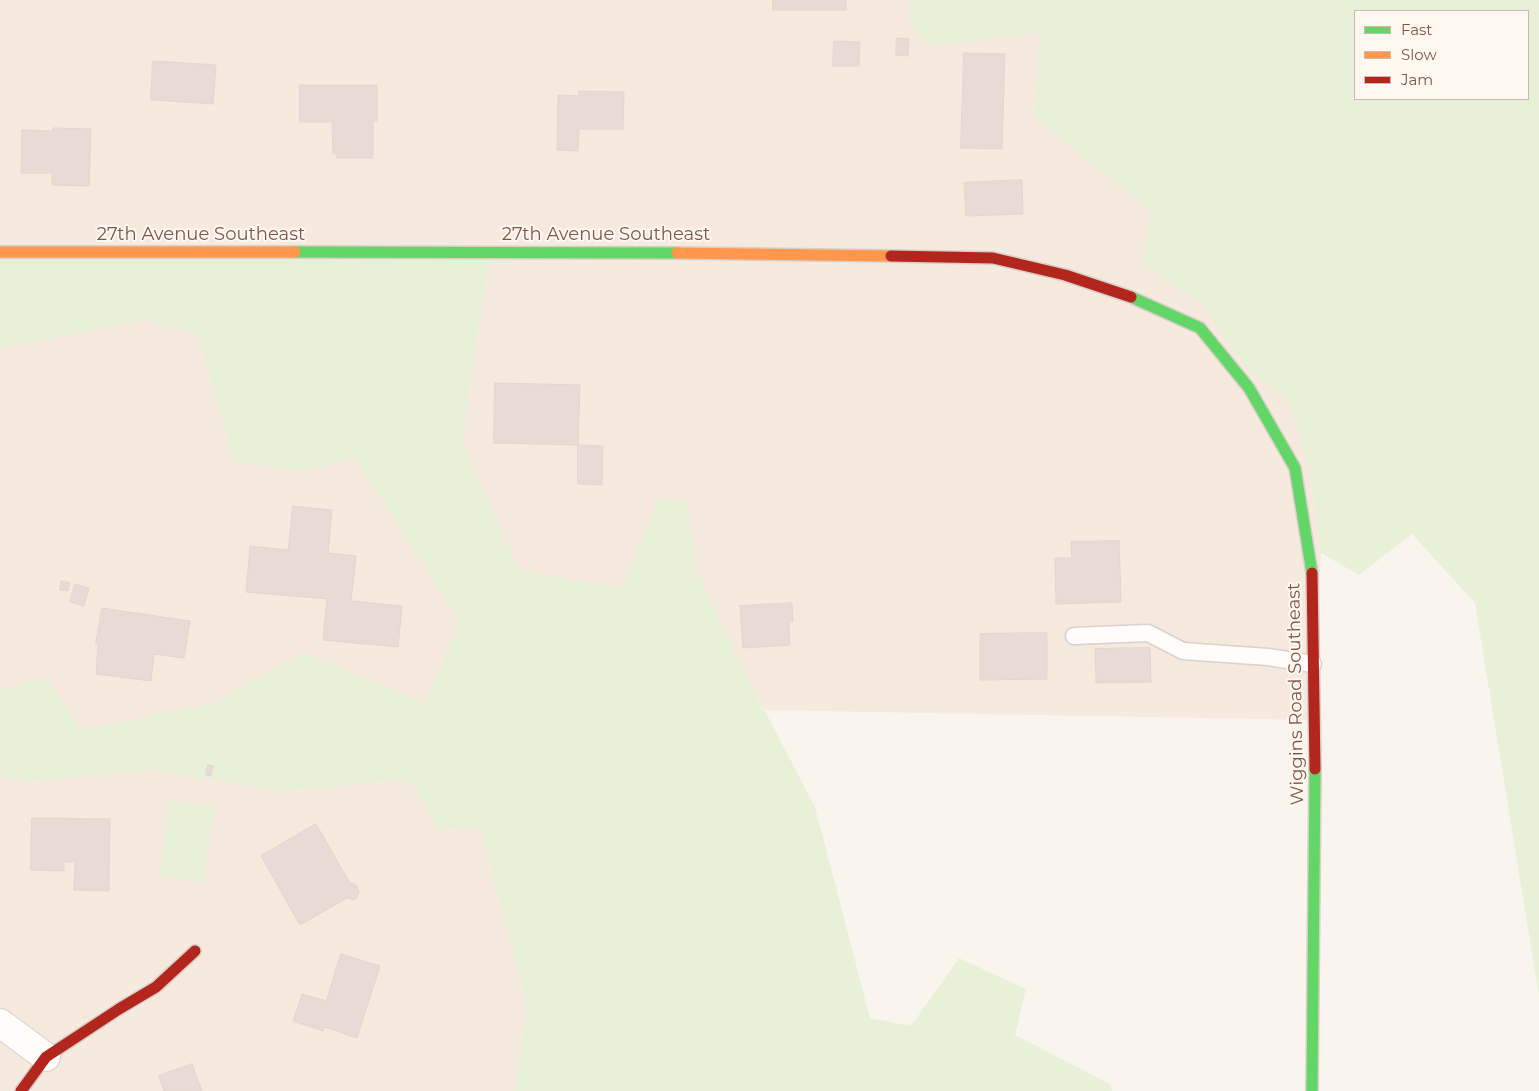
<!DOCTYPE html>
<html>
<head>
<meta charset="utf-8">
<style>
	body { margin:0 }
	#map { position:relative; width:1539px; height:1091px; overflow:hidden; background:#f9f4ee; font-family:Montserrat,sans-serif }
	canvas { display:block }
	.legend { position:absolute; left:1354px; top:10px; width:175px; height:90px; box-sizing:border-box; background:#fff8f1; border:1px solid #cbb8ae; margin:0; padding:6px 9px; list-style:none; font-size:15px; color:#7c5749 }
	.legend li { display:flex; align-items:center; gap:10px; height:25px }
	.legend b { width:25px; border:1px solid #cbb8ae }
</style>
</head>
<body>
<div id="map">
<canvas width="1539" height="1091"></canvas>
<ul class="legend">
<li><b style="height:6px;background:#63d668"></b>Fast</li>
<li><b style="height:6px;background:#ff974d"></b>Slow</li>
<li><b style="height:6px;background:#b3261e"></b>Jam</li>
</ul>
</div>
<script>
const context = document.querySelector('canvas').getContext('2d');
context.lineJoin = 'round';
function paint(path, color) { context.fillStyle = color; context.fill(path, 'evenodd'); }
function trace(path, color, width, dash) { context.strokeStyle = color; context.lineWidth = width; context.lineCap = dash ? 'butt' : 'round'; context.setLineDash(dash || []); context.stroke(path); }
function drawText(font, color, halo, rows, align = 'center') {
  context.font = font + ' Montserrat,sans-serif'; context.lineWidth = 4; context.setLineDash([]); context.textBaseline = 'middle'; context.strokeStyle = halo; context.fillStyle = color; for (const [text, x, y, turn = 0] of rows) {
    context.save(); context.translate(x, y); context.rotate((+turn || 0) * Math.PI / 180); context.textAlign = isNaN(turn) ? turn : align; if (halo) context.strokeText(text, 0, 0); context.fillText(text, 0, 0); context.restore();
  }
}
paint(new Path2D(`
	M 0,0 L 909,0 L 911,25 L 930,46 L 1040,32 L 1034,117 L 1151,211 L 1144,263 L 1205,306 L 1246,369 L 1288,398 L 1310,469 L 1321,553 L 1314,720 L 765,710 L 741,665 L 696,570 L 687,501 L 658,499 L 622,589 L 518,570 L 462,442 L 490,253 L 0,252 Z
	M 147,320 L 197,334 L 233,461 L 305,471 L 354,458 L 460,622 L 424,703 L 303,652 L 214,703 L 82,730 L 46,678 L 0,690 L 0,348 Z
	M 152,770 L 284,791 L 408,780 L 439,830 L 480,828 L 527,1006 L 515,1091 L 0,1091 L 0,776 L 30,782 Z`), '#f6e9de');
paint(new Path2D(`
	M 909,0 L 1539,0 L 1539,996 L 1475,603 L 1412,534 L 1359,575 L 1321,553 L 1310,469 L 1288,398 L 1246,369 L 1204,306 L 1143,263 L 1151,211 L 1034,117 L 1040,32 L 930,46 L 911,25 ZM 1355,11 L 1528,11 L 1528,99 L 1355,99 Z
	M 0,252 L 490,253 L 462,442 L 518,569 L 622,589 L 658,499 L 688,501 L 696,570 L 741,665 L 815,807 L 870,1018 L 911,1026 L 959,958 L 1026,989 L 1015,1035 L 1110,1084 L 1112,1091 L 515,1091 L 527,1006 L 480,828 L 439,830 L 408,780 L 284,791 L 152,770 L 30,782 L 0,776 L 0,690 L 46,678 L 82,730 L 214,703 L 303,652 L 424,703 L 460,622 L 354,459 L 305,471 L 233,461 L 197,334 L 147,320 L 0,348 Z
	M 169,800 L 214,806 L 204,882 L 160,876 Z`), '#e8f1d7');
const building = new Path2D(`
	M 773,0 L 846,0 L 846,10 L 773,10 Z
	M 897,38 L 909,39 L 908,56 L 896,55 Z
	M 834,41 L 860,42 L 859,66 L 833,66 Z
	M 964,53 L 1005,54 L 1002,149 L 961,148 Z
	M 153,61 L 216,65 L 213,104 L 151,100 Z
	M 300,85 L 377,85 L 377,121 L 373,121 L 373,158 L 337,158 L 337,154 L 333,154 L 332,122 L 300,122 Z
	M 579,91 L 624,92 L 623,129 L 579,129 L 578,151 L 557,150 L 558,95 L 579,96 Z
	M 53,128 L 91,129 L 89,186 L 52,185 L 52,173 L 21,173 L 22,130 L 53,131 Z
	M 1022,180 L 1023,214 L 966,216 L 964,183 Z
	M 495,383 L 580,385 L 578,445 L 494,443 Z
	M 578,445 L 603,446 L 602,485 L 578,484 Z
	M 293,506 L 332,510 L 328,553 L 356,556 L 351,601 L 402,606 L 398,647 L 323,640 L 327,599 L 246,592 L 250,546 L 288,550 Z
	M 1119,541 L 1121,602 L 1056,604 L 1055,558 L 1072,558 L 1071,542 Z
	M 61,581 L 70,583 L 68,591 L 60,590 Z
	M 75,584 L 89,588 L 84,606 L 70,602 Z
	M 792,603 L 793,622 L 789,622 L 790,645 L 743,648 L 740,606 Z
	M 102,608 L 190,621 L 184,658 L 154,654 L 151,681 L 96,674 L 98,645 L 96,644 Z
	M 1047,633 L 1047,679 L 980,680 L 980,634 Z
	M 1150,648 L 1151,682 L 1096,683 L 1095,649 Z
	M 208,765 L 213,766 L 211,776 L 206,775 Z
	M 32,818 L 110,819 L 109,891 L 74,890 L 75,862 L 64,862 L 64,871 L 31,870 Z
	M 316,824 L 350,883 L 355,884 L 359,891 L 357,898 L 353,900 L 347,898 L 300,925 L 261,856 Z
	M 341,954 L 380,966 L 357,1038 L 325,1027 L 323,1031 L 293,1021 L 302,994 L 326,1001 Z
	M 192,1064 L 202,1091 L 164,1091 L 159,1076 Z`);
paint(building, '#e6dcd5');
trace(building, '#e4d6cf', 1);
const lane = new Path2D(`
	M 1074,636 L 1148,633 L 1183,651 L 1268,657 L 1313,664`);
const street = new Path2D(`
	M 0,1023 L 46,1057`);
const fast = new Path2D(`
	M 295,252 L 677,253
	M 1131,297 L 1200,328 L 1249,388 L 1295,468 L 1312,573
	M 1312,1091 L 1315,769`);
const slow = new Path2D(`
	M 0,252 L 295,252
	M 677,253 L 891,256`);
const jam = new Path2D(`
	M 891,256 L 993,258 L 1065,275 L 1131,297
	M 1312,573 L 1315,769
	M 21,1091 L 46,1057 L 119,1009 L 156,987 L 195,951`);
trace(lane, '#dad1cc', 19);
trace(street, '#dad1cc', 30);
trace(fast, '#d9cfc9', 14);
trace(slow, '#d9cfc9', 14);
trace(jam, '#d9cfc9', 14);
trace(lane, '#fefdfc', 16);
trace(street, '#fefdfc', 28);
trace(fast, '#63d668', 11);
trace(slow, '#ff974d', 11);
trace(jam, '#b3261e', 11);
drawText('18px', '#7c5749', '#fff8f1', [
	["27th Avenue Southeast",201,235],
	["27th Avenue Southeast",606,235],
	["Wiggins Road Southeast",1296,694,-91]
]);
</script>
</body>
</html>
